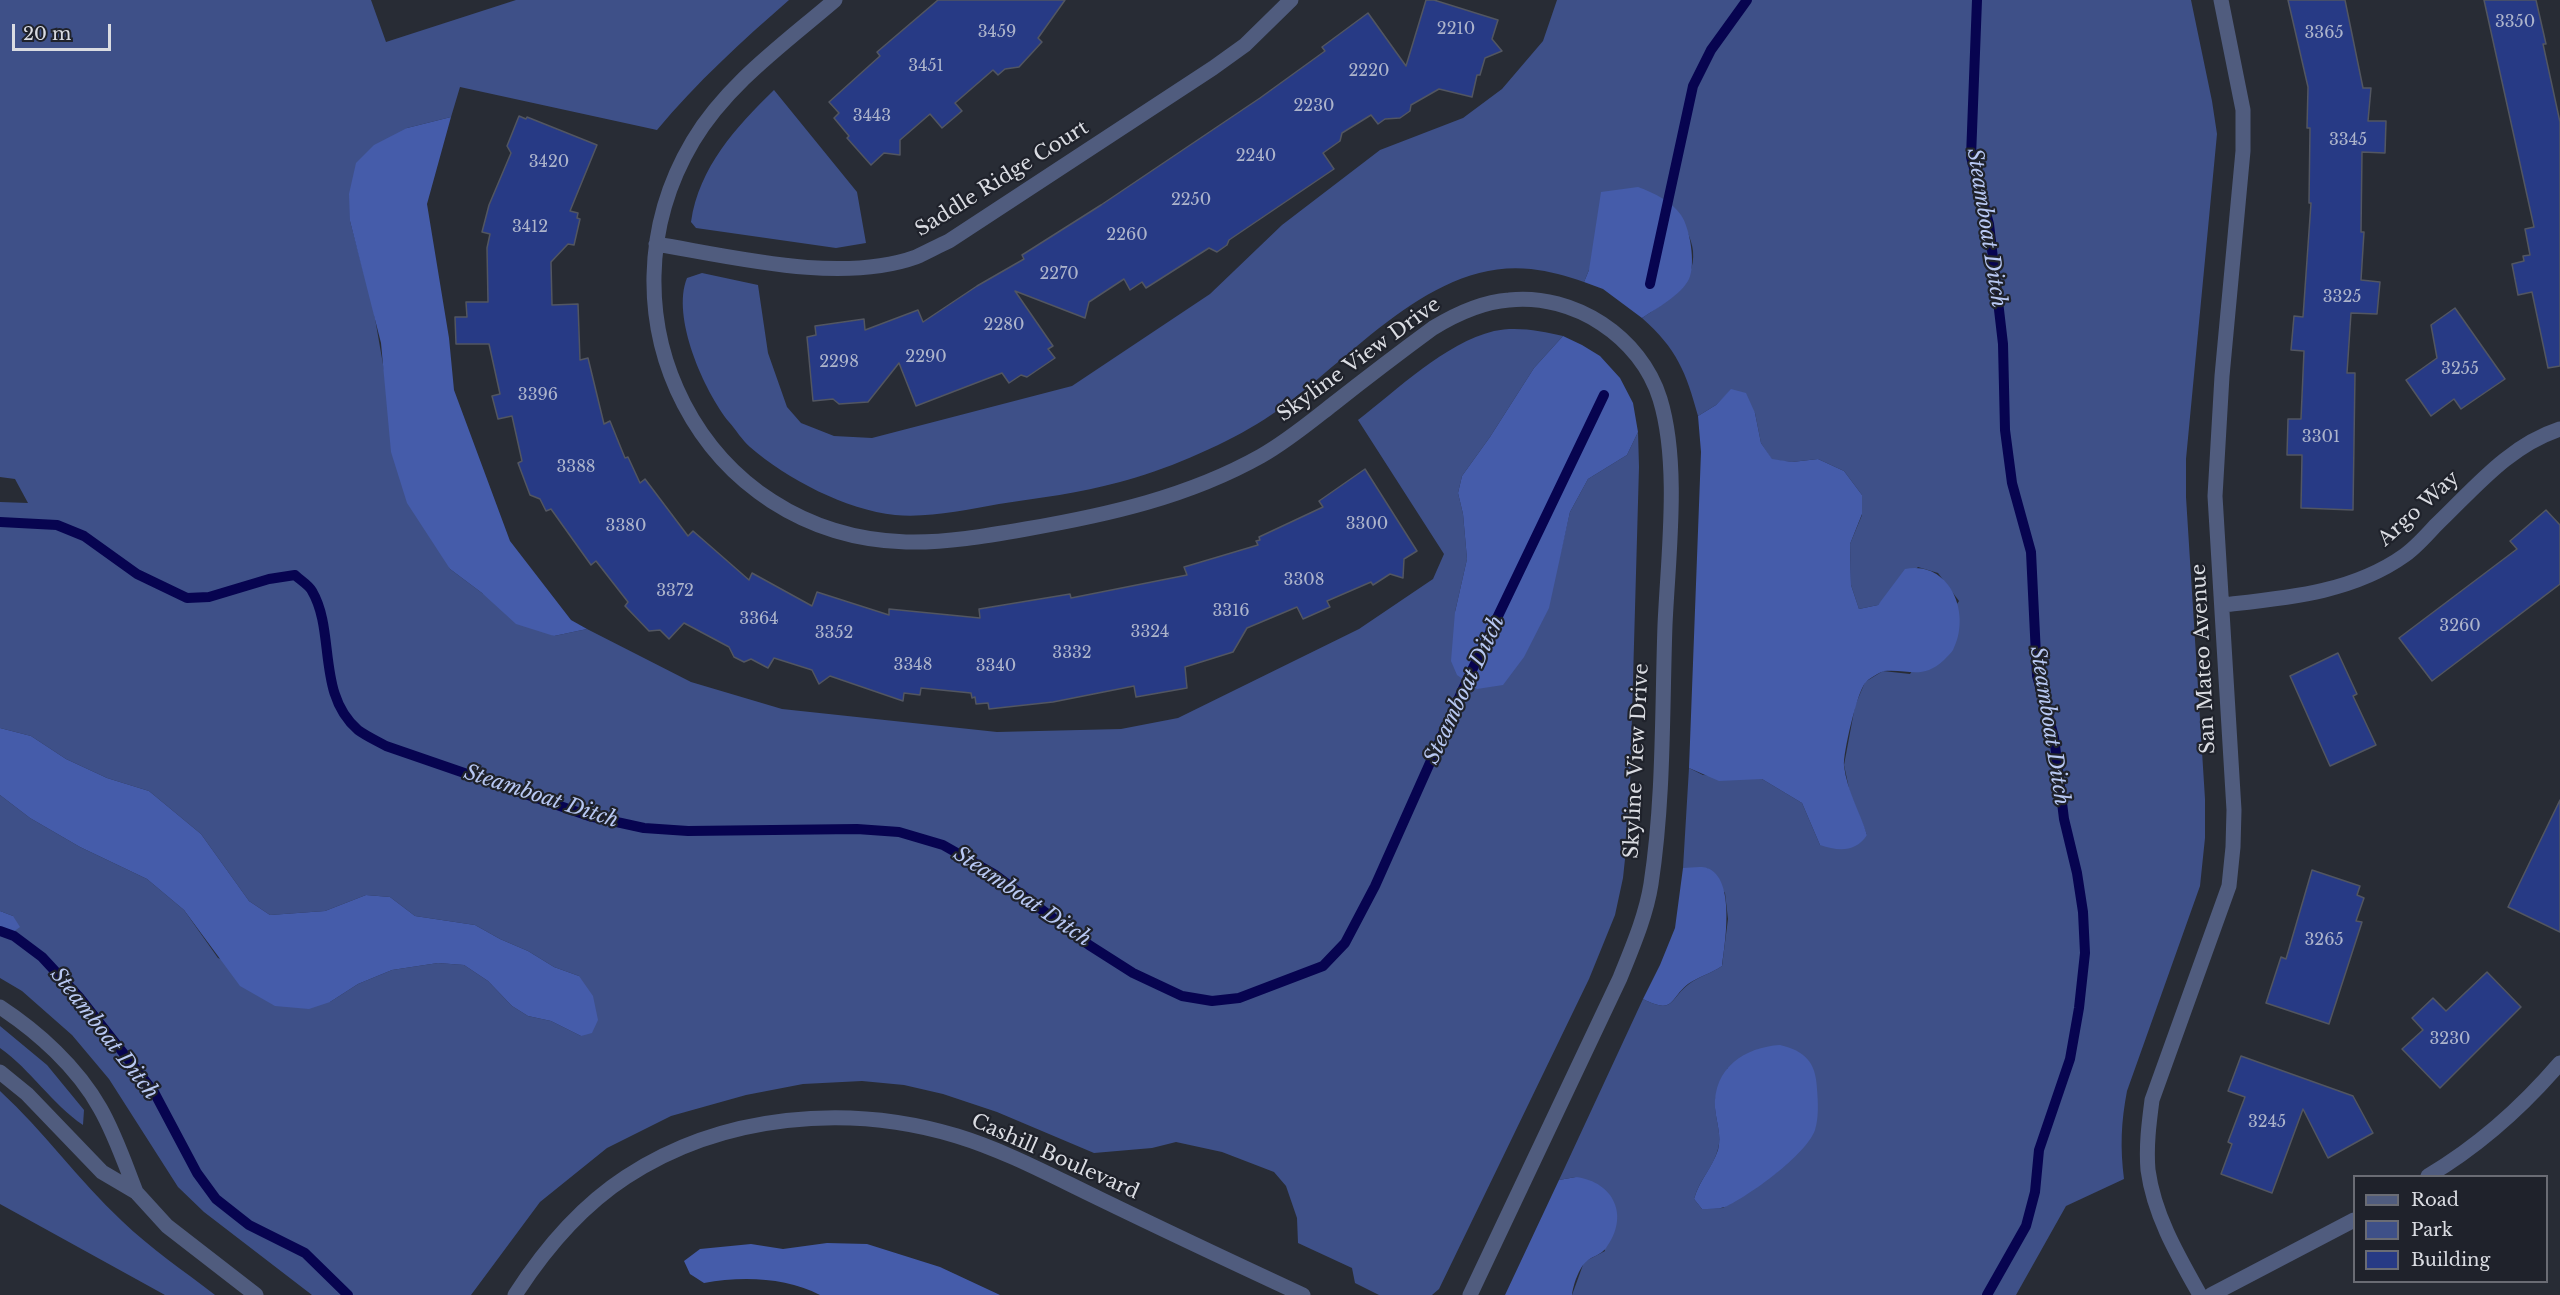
<!DOCTYPE html>
<html>
<head>
<meta charset="utf-8">
<style>
	body { margin:0 }
	#map { position:relative; width:2560px; height:1295px; overflow:hidden; background:#282c35; font-family:"Libre Baskerville",serif }
	canvas { display:block }
	.legend { position:absolute; left:2353px; top:1175px; width:195px; height:108px; box-sizing:border-box; background:#1f222b; border:2px solid #6a6c74; margin:0; padding:8px 10px; list-style:none; font-size:18px; color:#dadce2 }
	.legend li { display:flex; align-items:center; gap:12px; height:30px }
	.legend b { width:30px; border:2px solid #6a6c74 }
	.scale { position:absolute; left:12px; top:24px; width:99px; height:27px; box-sizing:border-box; border:3px solid #dadce2; border-top:0; padding-left:8px; font-size:18px; line-height:21px; white-space:nowrap; color:#dadce2; -webkit-text-stroke:4px #1f222b; paint-order:stroke }
</style>
</head>
<body>
<div id="map">
<canvas width="2560" height="1295"></canvas>
<ul class="legend">
<li><b style="height:8px;background:#505c7e"></b>Road</li>
<li><b style="height:16px;background:#3e5088"></b>Park</li>
<li><b style="height:16px;background:#273a85"></b>Building</li>
</ul>
<div class="scale">20 m</div>
</div>
<script>
const context = document.querySelector('canvas').getContext('2d');
context.lineJoin = 'round';
function paint(path, color) { context.fillStyle = color; context.fill(path, 'evenodd'); }
function trace(path, color, width, dash) { context.strokeStyle = color; context.lineWidth = width; context.lineCap = dash ? 'butt' : 'round'; context.setLineDash(dash || []); context.stroke(path); }
function drawText(font, color, halo, rows, align = 'center') {
  context.font = font + ' "Libre Baskerville",serif'; context.lineWidth = 4.5; context.setLineDash([]); context.textBaseline = 'middle'; context.strokeStyle = halo; context.fillStyle = color; for (const [text, x, y, turn = 0] of rows) {
    context.save(); context.translate(x, y); context.rotate((+turn || 0) * Math.PI / 180); context.textAlign = isNaN(turn) ? turn : align; if (halo) context.strokeText(text, 0, 0); context.fillText(text, 0, 0); context.restore();
  }
}
paint(new Path2D(`
	M 0,0 L 371,0 L 386,42 L 516,0 L 789,0 C 742,41 697,82 657,130 L 460,87 L 451,117 L 407,128 L 350,221 L 373,307 L 384,370 L 450,569 L 482,593 L 554,636 L 587,629 L 691,682 L 782,709 L 997,732 L 1121,729 L 1178,718 L 1359,629 L 1433,579 L 1444,554 L 1358,420 C 1397,390 1445,343 1494,331 C 1516,326 1542,331 1563,336 L 1534,368 L 1490,437 L 1462,476 L 1458,493 L 1463,514 L 1467,559 L 1455,612 L 1559,559 L 1570,512 L 1588,479 L 1627,455 L 1638,432 L 1639,467 L 1629,821 L 1623,878 L 1615,915 L 1589,979 L 1439,1289 L 1432,1295 L 1379,1295 L 1355,1283 L 1352,1268 L 1298,1243 L 1297,1218 L 1286,1186 L 1274,1172 L 1222,1152 L 1176,1142 L 1152,1148 L 1094,1153 L 997,1112 L 943,1094 L 904,1085 L 862,1081 L 803,1084 L 746,1095 L 671,1116 L 607,1148 L 540,1202 L 471,1295 L 312,1295 L 204,1212 L 178,1187 L 109,1079 L 72,1035 L 22,991 L 0,978 L 0,934 L 9,935 L 13,916 L 0,911 L 0,795 L 30,818 L 80,847 L 147,879 L 184,910 L 218,958 L 330,1002 L 358,984 L 392,970 L 438,963 L 464,965 L 488,981 L 512,1006 L 528,1016 L 551,1021 L 581,1036 L 579,976 L 554,967 L 528,951 L 500,939 L 475,925 L 415,916 L 390,897 L 366,895 L 325,911 L 270,915 L 249,901 L 201,834 L 149,791 L 107,778 L 66,759 L 31,736 L 0,728 L 0,502 L 28,503 L 15,479 L 0,477 Z
	M 1557,0 L 2191,0 L 2212,101 L 2217,134 L 2186,459 L 2186,497 L 2205,799 L 2205,838 L 2200,886 L 2127,1091 C 2121,1122 2120,1148 2124,1179 L 2066,1206 L 2016,1295 L 1572,1295 L 1584,1262 L 1605,1251 L 1576,1177 L 1559,1180 L 1643,999 C 1675,1015 1669,999 1689,984 C 1698,977 1712,973 1722,966 L 1728,919 L 1725,893 L 1707,868 L 1683,868 L 1689,768 L 1703,775 L 1762,779 L 1802,803 L 1820,845 L 1867,835 L 1850,793 L 1844,765 L 1855,706 L 1865,682 L 1883,671 L 1910,674 L 1959,601 L 1938,573 L 1918,567 L 1878,605 L 1859,609 L 1851,585 L 1850,544 L 1862,515 L 1862,495 L 1844,471 L 1818,459 L 1792,462 L 1772,460 L 1761,443 L 1755,413 L 1731,390 L 1716,405 L 1698,416 C 1686,372 1677,349 1642,318 C 1666,302 1696,284 1693,251 C 1692,240 1685,227 1681,216 L 1589,270 L 1584,282 C 1567,276 1549,271 1531,269 C 1424,257 1341,374 1257,424 C 1219,447 1163,471 1120,482 C 1080,493 1039,498 999,504 C 965,510 929,518 895,515 C 846,510 787,479 750,447 C 742,440 736,430 729,422 C 704,391 671,317 687,278 L 702,273 L 758,285 L 768,353 L 787,407 L 801,423 L 834,436 L 872,438 L 1072,386 L 1210,294 L 1282,225 L 1380,150 L 1463,118 L 1502,89 L 1543,41 ZM 1728,1068 L 1777,1172 L 1723,1208 L 1702,1209 L 1694,1199 C 1699,1180 1713,1168 1718,1149 C 1722,1136 1716,1121 1715,1107 C 1715,1092 1721,1081 1728,1068 Z
	M 774,90 L 857,192 L 866,243 L 836,248 L 696,228 L 691,222 C 699,167 736,127 774,90 Z
	M 0,1026 L 47,1065 L 84,1110 L 83,1125 C 52,1104 31,1070 0,1048 Z
	M 0,1091 C 44,1131 78,1180 122,1221 C 150,1248 184,1271 215,1295 L 165,1295 L 0,1204 Z`), '#3e5088');
paint(new Path2D(`
	M 451,117 L 427,204 L 449,338 L 454,390 L 510,541 L 571,620 L 587,629 L 554,636 L 516,624 L 482,593 L 450,569 L 407,503 L 391,452 L 381,343 L 350,221 L 349,194 L 356,163 L 374,145 L 407,128 Z
	M 1638,187 C 1654,193 1671,201 1681,215 C 1690,228 1696,264 1689,279 C 1682,294 1656,309 1642,318 L 1603,289 L 1584,282 L 1589,270 L 1601,192 Z
	M 1563,336 L 1582,345 L 1600,356 L 1620,378 L 1633,403 L 1638,432 L 1627,455 L 1588,479 L 1570,512 L 1549,608 L 1524,657 L 1503,685 L 1477,689 L 1457,675 L 1451,661 L 1455,612 L 1467,559 L 1463,514 L 1458,493 L 1462,476 L 1490,437 L 1534,368 Z
	M 1731,389 L 1746,393 L 1755,413 L 1761,443 L 1772,459 L 1792,462 L 1818,459 L 1844,471 L 1862,495 L 1862,514 L 1850,544 L 1851,585 L 1859,609 L 1878,605 L 1905,569 C 1950,560 1972,614 1953,650 C 1951,653 1947,657 1944,660 C 1922,680 1910,669 1884,671 C 1880,672 1868,679 1865,683 C 1857,693 1843,753 1844,766 C 1847,791 1860,812 1867,835 C 1855,853 1838,851 1820,845 L 1802,803 L 1762,779 L 1719,781 L 1689,768 L 1701,452 L 1698,416 L 1716,405 Z
	M 0,728 L 31,736 L 66,759 L 107,778 L 149,791 L 201,834 L 249,901 L 270,915 L 325,911 L 366,895 L 390,897 L 415,916 L 475,925 L 500,939 L 528,951 L 554,967 L 579,976 L 593,996 L 598,1020 L 592,1033 L 581,1036 L 551,1021 L 528,1016 L 512,1006 L 488,981 L 464,965 L 438,963 L 392,970 L 358,984 L 330,1002 L 309,1009 L 275,1006 L 240,986 L 184,910 L 147,879 L 80,847 L 30,818 L 0,795 Z
	M 1683,868 C 1690,868 1701,866 1707,868 C 1736,878 1725,944 1722,966 C 1712,973 1698,977 1688,984 C 1669,999 1675,1015 1643,999 L 1660,965 L 1675,928 Z
	M 0,911 L 13,916 L 20,927 L 9,935 L 0,934 Z
	M 1780,1045 C 1805,1051 1816,1062 1817,1089 C 1818,1102 1819,1117 1815,1130 C 1806,1155 1749,1196 1725,1207 C 1718,1209 1709,1209 1702,1209 L 1694,1199 C 1699,1181 1712,1168 1718,1150 C 1722,1136 1716,1121 1715,1108 C 1713,1068 1745,1047 1780,1045 Z
	M 1576,1177 C 1614,1182 1630,1216 1606,1248 C 1601,1255 1593,1256 1587,1261 C 1579,1267 1573,1286 1572,1295 L 1505,1295 L 1559,1180 Z
	M 827,1243 L 867,1244 L 940,1267 L 1000,1295 L 820,1295 C 786,1277 741,1276 704,1283 L 690,1274 L 684,1261 L 700,1249 L 751,1244 L 783,1249 Z`), '#455caa');
trace(new Path2D(`
	M 1977,0 L 1971,157 L 1989,224 L 2003,344 L 2005,430 L 2012,483 L 2031,552 L 2037,676 L 2054,737 L 2064,819 L 2077,873 L 2083,912 L 2085,953 L 2079,1008 L 2070,1059 L 2039,1150 L 2035,1192 L 2026,1226 L 1987,1295
	M 1650,284 L 1693,86 L 1711,50 L 1747,0
	M 0,522 L 57,525 L 84,536 L 137,574 L 187,598 L 209,597 L 269,579 L 295,575 C 300,580 309,585 312,591 C 336,632 316,694 358,730 C 366,736 377,741 386,746 L 589,816 L 644,828 L 688,831 L 857,829 L 899,832 L 943,845 L 994,874 L 1089,945 L 1133,973 L 1182,996 L 1212,1001 L 1239,998 L 1323,966 L 1345,943 L 1375,886 L 1462,691 L 1604,395
	M 0,931 L 14,936 L 42,957 L 80,998 L 154,1092 L 197,1173 L 216,1199 L 249,1225 L 305,1253 L 348,1295`), '#070450', 10);
const building = new Path2D(`
	M 938,0 L 1065,0 L 1038,38 L 1042,42 L 1019,67 L 1005,69 L 998,75 L 993,70 L 955,103 L 962,111 L 942,128 L 930,114 L 900,140 L 900,155 L 884,153 L 871,165 L 847,138 L 849,136 L 834,118 L 839,113 L 829,102 L 880,56 L 877,52 Z
	M 1426,0 L 1434,0 L 1498,20 L 1492,39 L 1502,51 L 1485,58 L 1480,75 L 1477,75 L 1472,97 L 1439,89 L 1411,105 L 1410,111 L 1400,118 L 1385,119 L 1378,124 L 1371,115 L 1342,133 L 1340,141 L 1323,153 L 1334,169 L 1229,240 L 1227,245 L 1217,252 L 1209,248 L 1146,288 L 1142,282 L 1130,290 L 1124,279 L 1089,302 L 1085,318 L 1015,291 L 1053,346 L 1048,349 L 1055,358 L 1027,377 L 1021,375 L 1009,383 L 1002,373 L 916,406 L 899,363 L 868,402 L 839,404 L 833,399 L 813,401 L 807,337 L 816,335 L 815,326 L 864,319 L 865,330 L 918,310 L 923,322 L 977,286 L 1024,259 L 1022,255 L 1101,205 L 1260,98 L 1325,51 L 1322,47 L 1368,13 L 1406,66 Z
	M 2288,0 L 2345,0 L 2363,88 L 2371,88 L 2368,121 L 2386,121 L 2385,153 L 2362,152 L 2361,232 L 2364,232 L 2361,280 L 2380,282 L 2377,314 L 2351,313 L 2347,373 L 2355,373 L 2353,510 L 2301,508 L 2302,455 L 2287,455 L 2288,419 L 2301,419 L 2304,351 L 2291,350 L 2294,316 L 2303,317 L 2311,203 L 2309,203 L 2310,128 L 2307,128 L 2308,87 Z
	M 2484,0 L 2536,0 L 2546,44 L 2543,44 L 2560,122 L 2560,366 L 2548,368 L 2532,292 L 2518,295 L 2512,264 L 2524,261 L 2523,256 L 2530,255 L 2525,229 L 2534,227 Z
	M 519,116 L 526,119 L 527,117 L 597,145 L 570,211 L 578,213 L 577,218 L 580,219 L 574,245 L 568,244 L 551,262 L 552,305 L 578,304 L 580,360 L 588,358 L 604,424 L 610,421 L 625,458 L 628,457 L 640,483 L 645,479 L 688,536 L 693,531 L 749,580 L 752,573 L 812,606 L 817,592 L 889,615 L 889,609 L 980,618 L 979,609 L 1070,594 L 1071,598 L 1187,575 L 1184,567 L 1258,545 L 1256,541 L 1260,540 L 1259,537 L 1323,507 L 1319,501 L 1365,469 L 1417,551 L 1404,559 L 1403,578 L 1390,574 L 1373,585 L 1371,582 L 1327,601 L 1330,607 L 1303,619 L 1297,607 L 1247,628 L 1233,652 L 1185,667 L 1187,688 L 1136,697 L 1134,686 L 1053,702 L 989,709 L 988,703 L 976,704 L 975,697 L 972,698 L 971,693 L 921,688 L 920,695 L 904,693 L 903,701 L 830,676 L 819,684 L 812,670 L 774,658 L 768,668 L 751,659 L 744,662 L 734,657 L 729,647 L 684,623 L 669,639 L 660,630 L 649,631 L 625,606 L 628,602 L 596,561 L 591,565 L 551,509 L 546,511 L 540,499 L 530,495 L 518,463 L 522,461 L 512,416 L 498,419 L 492,396 L 500,394 L 489,344 L 456,344 L 455,317 L 467,317 L 466,302 L 488,302 L 487,248 L 490,234 L 482,232 L 489,205 L 511,153 L 507,146 Z
	M 2455,308 L 2505,379 L 2461,409 L 2454,399 L 2431,416 L 2406,380 L 2437,358 L 2431,325 Z
	M 2546,510 L 2560,525 L 2560,584 L 2432,681 L 2399,638 L 2517,549 L 2510,541 Z
	M 2338,653 L 2357,694 L 2353,696 L 2376,745 L 2330,766 L 2290,676 Z
	M 2560,800 L 2560,932 L 2508,907 Z
	M 2312,870 L 2360,886 L 2357,895 L 2364,898 L 2356,921 L 2362,922 L 2329,1024 L 2266,1003 L 2281,957 L 2286,959 Z
	M 2487,972 L 2521,1007 L 2440,1088 L 2402,1049 L 2423,1030 L 2412,1018 L 2433,998 L 2446,1011 Z
	M 2241,1056 L 2353,1096 L 2373,1133 L 2328,1158 L 2303,1109 L 2272,1193 L 2221,1174 L 2232,1144 L 2228,1142 L 2245,1097 L 2228,1091 Z`);
paint(building, '#273a85');
trace(building, '#525661', 1.5);
trace(new Path2D(`
	M 835,0 C 785,43 727,84 693,141 C 590,314 701,536 906,542 C 946,543 986,536 1026,529 C 1107,515 1188,497 1261,456 C 1286,442 1309,423 1332,405 C 1365,379 1399,353 1433,328 C 1456,314 1481,302 1509,300 C 1574,293 1641,337 1660,399 C 1680,464 1668,557 1665,625 C 1662,711 1664,799 1651,884 C 1646,916 1632,948 1620,978 L 1470,1295
	M 656,244 C 733,257 841,284 916,257 C 927,252 938,246 949,241 L 1213,68 L 1245,45 L 1291,0
	M 2222,605 C 2286,598 2352,593 2405,555 C 2416,547 2426,536 2435,526 C 2474,489 2508,446 2560,429
	M 0,1007 C 38,1032 77,1067 100,1108 C 115,1134 125,1164 136,1192
	M 0,1072 L 27,1094 L 102,1172 L 136,1192 L 167,1226 L 256,1295
	M 2428,1176 C 2477,1147 2523,1106 2560,1063
	M 515,1295 C 544,1250 580,1207 626,1177 C 722,1114 848,1103 957,1136 C 1006,1151 1052,1176 1098,1198 C 1166,1231 1234,1263 1303,1295
	M 2200,1295 C 2178,1256 2154,1215 2148,1170 C 2146,1146 2149,1123 2152,1100 L 2229,886 L 2233,847 L 2234,810 L 2215,496 L 2222,376 L 2243,151 L 2243,110 L 2221,0
	M 2211,1295 L 2354,1220`), '#505c7e', 15);
drawText('16px', '#adb4cb', null, [
	["3350",2515,22],
	["2210",1456,29],
	["3459",997,32],
	["3365",2324,33],
	["3451",926,66],
	["2220",1369,71],
	["2230",1314,106],
	["3443",872,116],
	["3345",2348,140],
	["2240",1256,156],
	["3420",549,162],
	["2250",1191,200],
	["3412",530,227],
	["2260",1127,235],
	["2270",1059,274],
	["3325",2342,297],
	["2280",1004,325],
	["2290",926,357],
	["2298",839,362],
	["3255",2460,369],
	["3396",538,395],
	["3301",2321,437],
	["3388",576,467],
	["3300",1367,524],
	["3380",626,526],
	["3308",1304,580],
	["3372",675,591],
	["3316",1231,611],
	["3364",759,619],
	["3260",2460,626],
	["3324",1150,632],
	["3352",834,633],
	["3332",1072,653],
	["3348",913,665],
	["3340",996,666],
	["3265",2324,940],
	["3230",2450,1039],
	["3245",2267,1122]
]);
drawText('20px', '#dadce2', '#1f222b', [
	["Saddle Ridge Court",1002,179,-32],
	["Skyline View Drive",1359,360,-36],
	["Argo Way",2419,509,-42],
	["San Mateo Avenue",2204,659,-93],
	["Skyline View Drive",1637,761,-87],
	["Cashill Boulevard",1055,1157,24]
]);
drawText('italic 21px', '#b8c8f3', '#1f222b', [
	["Steamboat Ditch",1986,228,81],
	["Steamboat Ditch",1465,690,-65],
	["Steamboat Ditch",2049,726,81],
	["Steamboat Ditch",541,797,18],
	["Steamboat Ditch",1022,897,34],
	["Steamboat Ditch",104,1034,52]
]);
</script>
</body>
</html>
